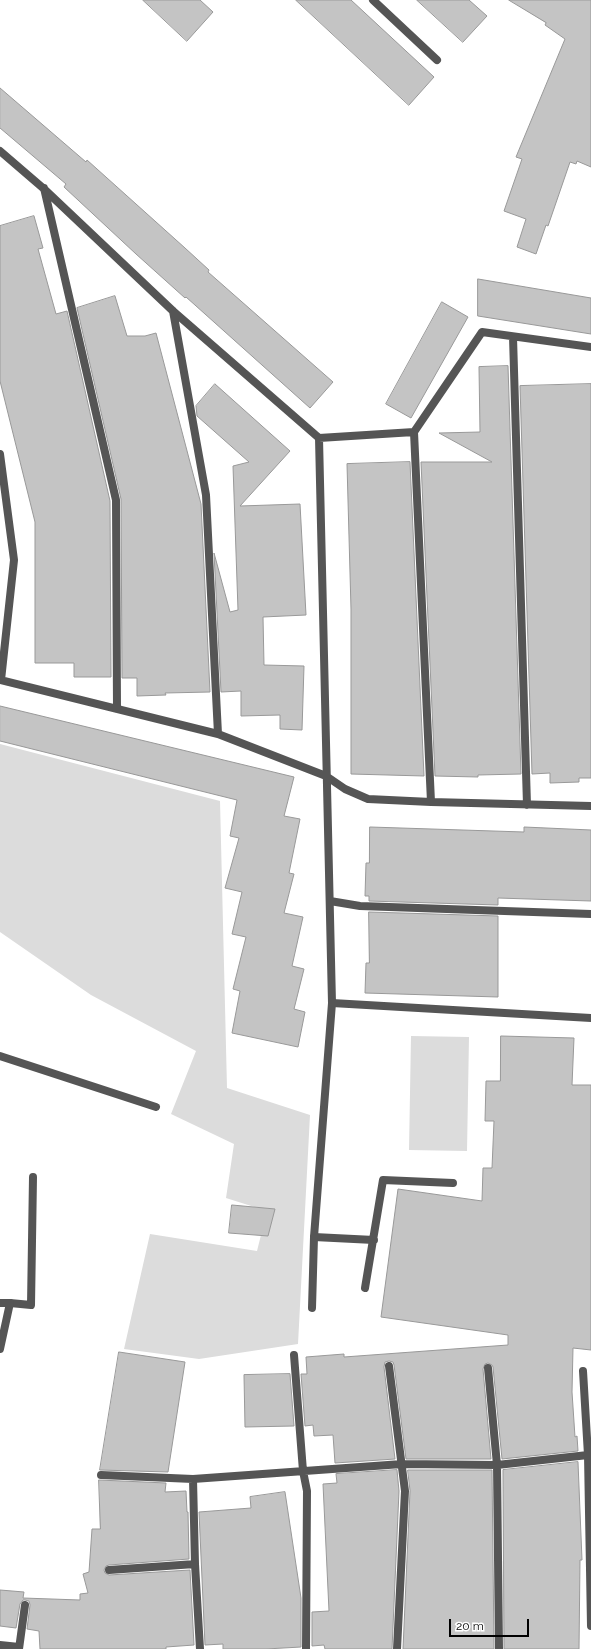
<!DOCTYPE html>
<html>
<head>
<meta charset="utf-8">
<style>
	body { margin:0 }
	#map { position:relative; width:591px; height:1649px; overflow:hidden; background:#fff; font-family:Raleway,sans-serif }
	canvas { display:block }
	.scale { position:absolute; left:449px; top:1619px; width:80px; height:18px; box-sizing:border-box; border:2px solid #000; border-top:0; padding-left:5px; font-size:12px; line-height:14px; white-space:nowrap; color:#000; -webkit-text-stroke:3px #fff; paint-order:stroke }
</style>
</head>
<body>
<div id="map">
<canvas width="591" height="1649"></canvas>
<div class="scale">20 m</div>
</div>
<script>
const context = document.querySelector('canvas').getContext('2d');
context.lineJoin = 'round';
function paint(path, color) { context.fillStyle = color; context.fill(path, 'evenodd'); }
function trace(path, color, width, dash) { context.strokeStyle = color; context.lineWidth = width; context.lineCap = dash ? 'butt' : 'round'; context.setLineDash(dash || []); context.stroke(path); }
paint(new Path2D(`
	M 0,744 L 220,801 L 227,1088 L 310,1115 L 298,1344 L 199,1359 L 124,1349 L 150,1234 L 257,1251 L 267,1211 L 226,1198 L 234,1144 L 171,1114 L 196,1051 L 91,995 L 0,932 Z
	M 411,1036 L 469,1037 L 467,1151 L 409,1150 Z`), '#dcdcdc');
const building = new Path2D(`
	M 143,0 L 200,0 L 213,12 L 187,41 Z
	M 296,0 L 351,0 L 434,77 L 409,105 Z
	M 417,0 L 469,0 L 487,16 L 463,42 Z
	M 509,0 L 591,0 L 591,167 L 577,161 L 576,164 L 570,162 L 548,226 L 546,225 L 536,254 L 517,247 L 526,219 L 504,211 L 522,159 L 516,157 L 565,39 L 545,25 L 546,23 Z
	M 0,88 L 86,162 L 87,160 L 185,248 L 209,270 L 208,272 L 333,382 L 310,408 L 186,297 L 185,298 L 136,254 L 64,187 L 66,184 L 0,128 Z
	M 34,216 L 43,248 L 38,249 L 56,314 L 67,311 L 110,501 L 111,677 L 74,677 L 74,663 L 35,663 L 35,522 L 0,381 L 0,226 Z
	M 478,279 L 591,298 L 591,334 L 478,316 Z
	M 115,296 L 127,336 L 145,336 L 156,333 L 201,504 L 210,692 L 165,693 L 166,695 L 137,696 L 137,678 L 122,678 L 121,499 L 77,308 Z
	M 442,302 L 468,317 L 411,418 L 386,404 Z
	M 508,366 L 521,774 L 478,775 L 478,777 L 435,776 L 421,462 L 492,462 L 439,433 L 480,432 L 479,367 Z
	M 215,384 L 290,451 L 240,506 L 300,504 L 306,615 L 263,617 L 264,665 L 304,666 L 302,730 L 280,729 L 280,715 L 241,716 L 241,691 L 221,692 L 214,553 L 230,612 L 238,610 L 233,466 L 249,462 L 197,416 L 196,406 Z
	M 591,384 L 591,778 L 579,778 L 579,782 L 550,783 L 550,773 L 532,774 L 520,386 Z
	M 410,462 L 424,776 L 351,774 L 351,609 L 347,464 Z
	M 0,706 L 294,777 L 284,816 L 300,819 L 289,873 L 294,874 L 284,913 L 303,917 L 292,966 L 304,969 L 294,1009 L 305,1012 L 298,1047 L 232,1033 L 240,991 L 233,989 L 246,937 L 232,934 L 242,892 L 225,888 L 239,838 L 230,836 L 237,800 L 0,741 Z
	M 370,827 L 524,832 L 524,827 L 591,830 L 591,901 L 498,898 L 498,905 L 369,901 L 369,896 L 365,896 L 366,863 L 369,863 Z
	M 369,912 L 498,916 L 498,997 L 365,993 L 366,963 L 369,963 Z
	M 501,1036 L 574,1038 L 572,1085 L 591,1085 L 591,1350 L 573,1348 L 572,1392 L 575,1437 L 577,1436 L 578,1451 L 502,1459 L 493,1367 L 492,1365 L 488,1363 L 485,1364 L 483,1369 L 491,1459 L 406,1459 L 394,1365 L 393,1362 L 389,1361 L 385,1362 L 384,1367 L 395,1459 L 335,1463 L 333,1435 L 314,1436 L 313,1425 L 305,1426 L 301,1374 L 307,1374 L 306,1357 L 344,1354 L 344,1357 L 508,1345 L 508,1335 L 381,1317 L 398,1189 L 482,1201 L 483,1168 L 492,1168 L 494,1121 L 485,1121 L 486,1081 L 500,1081 Z
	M 232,1205 L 275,1209 L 268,1236 L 229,1233 Z
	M 119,1352 L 185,1362 L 168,1472 L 100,1470 Z
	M 290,1374 L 294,1426 L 245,1427 L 244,1375 Z
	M 578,1462 L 582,1560 L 580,1560 L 579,1649 L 504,1649 L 503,1470 Z
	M 397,1470 L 399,1491 L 392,1649 L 325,1649 L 324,1645 L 312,1646 L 312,1612 L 329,1611 L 323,1484 L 337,1483 L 336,1474 Z
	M 408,1470 L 492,1470 L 494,1649 L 403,1649 L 410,1491 Z
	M 99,1480 L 166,1483 L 165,1492 L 186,1491 L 187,1512 L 188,1512 L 189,1559 L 109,1565 L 106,1566 L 104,1570 L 105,1573 L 109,1575 L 190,1570 L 194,1645 L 166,1647 L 166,1649 L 40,1649 L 39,1631 L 27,1629 L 30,1605 L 29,1601 L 25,1600 L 23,1600 L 20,1604 L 16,1628 L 0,1626 L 0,1590 L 24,1592 L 23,1598 L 80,1600 L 80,1594 L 88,1593 L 83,1574 L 89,1572 L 92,1529 L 100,1529 Z
	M 285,1492 L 301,1598 L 301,1647 L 266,1649 L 223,1649 L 223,1644 L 205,1645 L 199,1512 L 251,1508 L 250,1497 Z`);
paint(building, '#c4c4c4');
trace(building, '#999', 1);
trace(new Path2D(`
	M 314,1237 L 374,1240
	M 365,1288 L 383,1180 L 453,1183
	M 10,1303 L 31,1305 L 33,1177`), '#555', 8);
trace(new Path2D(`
	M 373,0 L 437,60
	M 0,151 L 43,188 L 173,311 L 319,438 L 414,432 L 482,332 L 591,347
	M 44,188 L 116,500 L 117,709
	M 173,311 L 206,495 L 218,734
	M 513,337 L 527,805
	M 414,432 L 431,802
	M 0,454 L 14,560 L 1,680
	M 0,680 L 218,734 L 326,776 L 345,789 L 368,799 L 431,802 L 591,806
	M 330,901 L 360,906 L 591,914
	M 332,1003 L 591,1018
	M 0,1056 L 156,1107
	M 0,1303 L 10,1303 L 0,1349
	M 312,1308 L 314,1237 L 332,1003 L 319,438
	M 294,1355 L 303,1471 L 307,1491 L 306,1649
	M 389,1366 L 405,1491 L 397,1649
	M 488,1368 L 497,1465 L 499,1649
	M 583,1371 L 588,1455 L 591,1626
	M 101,1475 L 193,1479 L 402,1464 L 497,1465 L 588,1455
	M 193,1479 L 195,1564 L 200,1649
	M 109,1570 L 195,1564
	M 0,1645 L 19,1647
	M 19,1649 L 25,1605`), '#555', 8);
</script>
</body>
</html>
